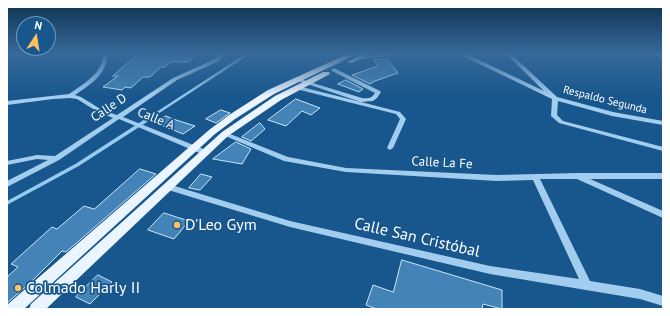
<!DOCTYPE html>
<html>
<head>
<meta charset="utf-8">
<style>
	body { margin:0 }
	#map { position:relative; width:670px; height:316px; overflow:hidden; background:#18578d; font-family:"PT Sans",sans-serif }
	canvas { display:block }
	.frame { position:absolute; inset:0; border:8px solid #fff; pointer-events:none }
	.north { position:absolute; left:16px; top:16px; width:40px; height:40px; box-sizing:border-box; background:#18578d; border:1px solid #749abb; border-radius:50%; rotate:12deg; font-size:11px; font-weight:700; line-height:16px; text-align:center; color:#fff }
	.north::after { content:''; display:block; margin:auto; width:14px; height:18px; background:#ffc160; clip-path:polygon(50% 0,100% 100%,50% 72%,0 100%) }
</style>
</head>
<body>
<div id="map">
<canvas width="670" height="316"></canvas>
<div class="frame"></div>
<div class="north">N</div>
</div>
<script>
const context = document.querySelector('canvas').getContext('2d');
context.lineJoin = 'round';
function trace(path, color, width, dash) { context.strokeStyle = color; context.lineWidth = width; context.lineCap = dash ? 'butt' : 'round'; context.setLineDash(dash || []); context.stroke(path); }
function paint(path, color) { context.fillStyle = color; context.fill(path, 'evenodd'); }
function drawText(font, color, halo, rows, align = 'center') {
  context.font = font + ' "PT Sans",sans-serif'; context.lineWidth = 3.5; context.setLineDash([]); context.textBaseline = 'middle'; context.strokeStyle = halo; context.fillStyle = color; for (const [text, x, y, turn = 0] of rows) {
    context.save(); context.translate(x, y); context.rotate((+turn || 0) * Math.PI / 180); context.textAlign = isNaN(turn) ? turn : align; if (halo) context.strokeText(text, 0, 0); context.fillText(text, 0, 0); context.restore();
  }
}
trace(new Path2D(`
	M 148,119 L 249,53`), '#95caf1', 2.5);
trace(new Path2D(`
	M 7,203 L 77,165 L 150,118`), '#95caf1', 3.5);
const building = new Path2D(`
	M 140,53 L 197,53 L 189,62 L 170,62 L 165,67 L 161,67 L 150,77 L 143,77 L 131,88 L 125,87 L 122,90 L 103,87 L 118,76 L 113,76 Z
	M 387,59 L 398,73 L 375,81 L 370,84 L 352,75 L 378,66 L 374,60 Z
	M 346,80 L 363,89 L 359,92 L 338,84 Z
	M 296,99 L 320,108 L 311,115 L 302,111 L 286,126 L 268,120 Z
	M 221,110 L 230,113 L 216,123 L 206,119 Z
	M 166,116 L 173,119 L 195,126 L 183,134 L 156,123 Z
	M 260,123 L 265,129 L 251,141 L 242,137 Z
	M 236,142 L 251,149 L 242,164 L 213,159 Z
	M 140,169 L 156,174 L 66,252 L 62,251 L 30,283 L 7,303 L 7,277 L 18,267 L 11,264 L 52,227 L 57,229 L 84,206 L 94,209 Z
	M 201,174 L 212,177 L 200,190 L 189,188 Z
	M 164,213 L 189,221 L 174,239 L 148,230 Z
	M 402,260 L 502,290 L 502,309 L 483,304 L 482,309 L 377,309 L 366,305 L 373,285 L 393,292 Z
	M 98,275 L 112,282 L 90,304 L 76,297 Z`);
paint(building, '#4483b7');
trace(building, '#c9e5fb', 1);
paint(new Path2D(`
	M 100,53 L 105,53 L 107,56 C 106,76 89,85 75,95 L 81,97 L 102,110 L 117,115 L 173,78 L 215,59 L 222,53 L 227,53 L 219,61 L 177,80 L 123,117 L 206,150 L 207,152 L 206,154 L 202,154 L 119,119 L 59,160 L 7,187 L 7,181 L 48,160 L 37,159 L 7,165 L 7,161 L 37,155 L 55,156 L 113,118 L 98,112 L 77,99 L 70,98 L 53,99 L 7,105 L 7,101 L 69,94 L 85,83 L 96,73 L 102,63 L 103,56 Z
	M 389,53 L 402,53 L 400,54 L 356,60 L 354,59 L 356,58 Z
	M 455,53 L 462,53 L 471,56 L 544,91 L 505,53 L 510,53 L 557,97 L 613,112 L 663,121 L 663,125 L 612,116 L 558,101 L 557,115 L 563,121 L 663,147 L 663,151 L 559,123 L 551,116 L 552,99 L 467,58 Z
	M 648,53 L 655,53 L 663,55 L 663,58 Z
	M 334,68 L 380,91 L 381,92 L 377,98 L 373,101 L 361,102 L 295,80 L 296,79 L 300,79 L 362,98 C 368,99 372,98 375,93 L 332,71 L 331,70 Z
	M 298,86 L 400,112 L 406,119 L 393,148 L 390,150 L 387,148 L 400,119 L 396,114 L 296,89 L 296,87 Z
	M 225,132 L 288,157 L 346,168 L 497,175 L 577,173 L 663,173 L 663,179 L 590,179 L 663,211 L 663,218 L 577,179 L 540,179 L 590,281 L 640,289 L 663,296 L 663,306 L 640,299 L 490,274 L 290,227 L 165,189 L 164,187 L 165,185 L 168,184 L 290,221 L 490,266 L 579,279 L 533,180 L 497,181 L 346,172 L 284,161 L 223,135 L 222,134 Z`), '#a3cdef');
paint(new Path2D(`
	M 350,53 L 359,53 L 274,94 L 235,119 L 215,134 L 24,309 L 7,309 L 8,304 L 209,130 L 229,115 L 268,90 Z
	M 364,53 L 373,53 L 352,63 L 347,62 Z
	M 323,72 L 329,72 L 330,74 L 281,100 L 228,136 L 46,309 L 29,309 L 31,304 L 222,132 L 275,96 Z`), '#eaf5ff');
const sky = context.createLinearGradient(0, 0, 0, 97);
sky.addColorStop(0, '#0d304e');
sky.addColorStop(0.55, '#37699a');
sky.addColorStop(1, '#37699a00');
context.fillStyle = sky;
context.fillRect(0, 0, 670, 97);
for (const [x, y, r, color] of [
	[177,225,4,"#ffc160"],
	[18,288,4,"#ffc160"]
]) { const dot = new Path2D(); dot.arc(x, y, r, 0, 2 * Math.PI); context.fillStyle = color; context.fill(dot); trace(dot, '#18578d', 1.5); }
drawText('11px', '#fff', '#18578d', [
	["Respaldo Segunda",605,100,14]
]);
drawText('13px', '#fff', '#18578d', [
	["Calle D",109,108,-34],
	["Calle A",156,119,22],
	["Calle La Fe",442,163,3]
]);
drawText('16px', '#fff', '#18578d', [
	["D'Leo Gym",185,225],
	["Colmado Harly II",26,288]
], 'left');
drawText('16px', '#fff', '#18578d', [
	["Calle San Cristóbal",417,238,13]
]);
</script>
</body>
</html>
